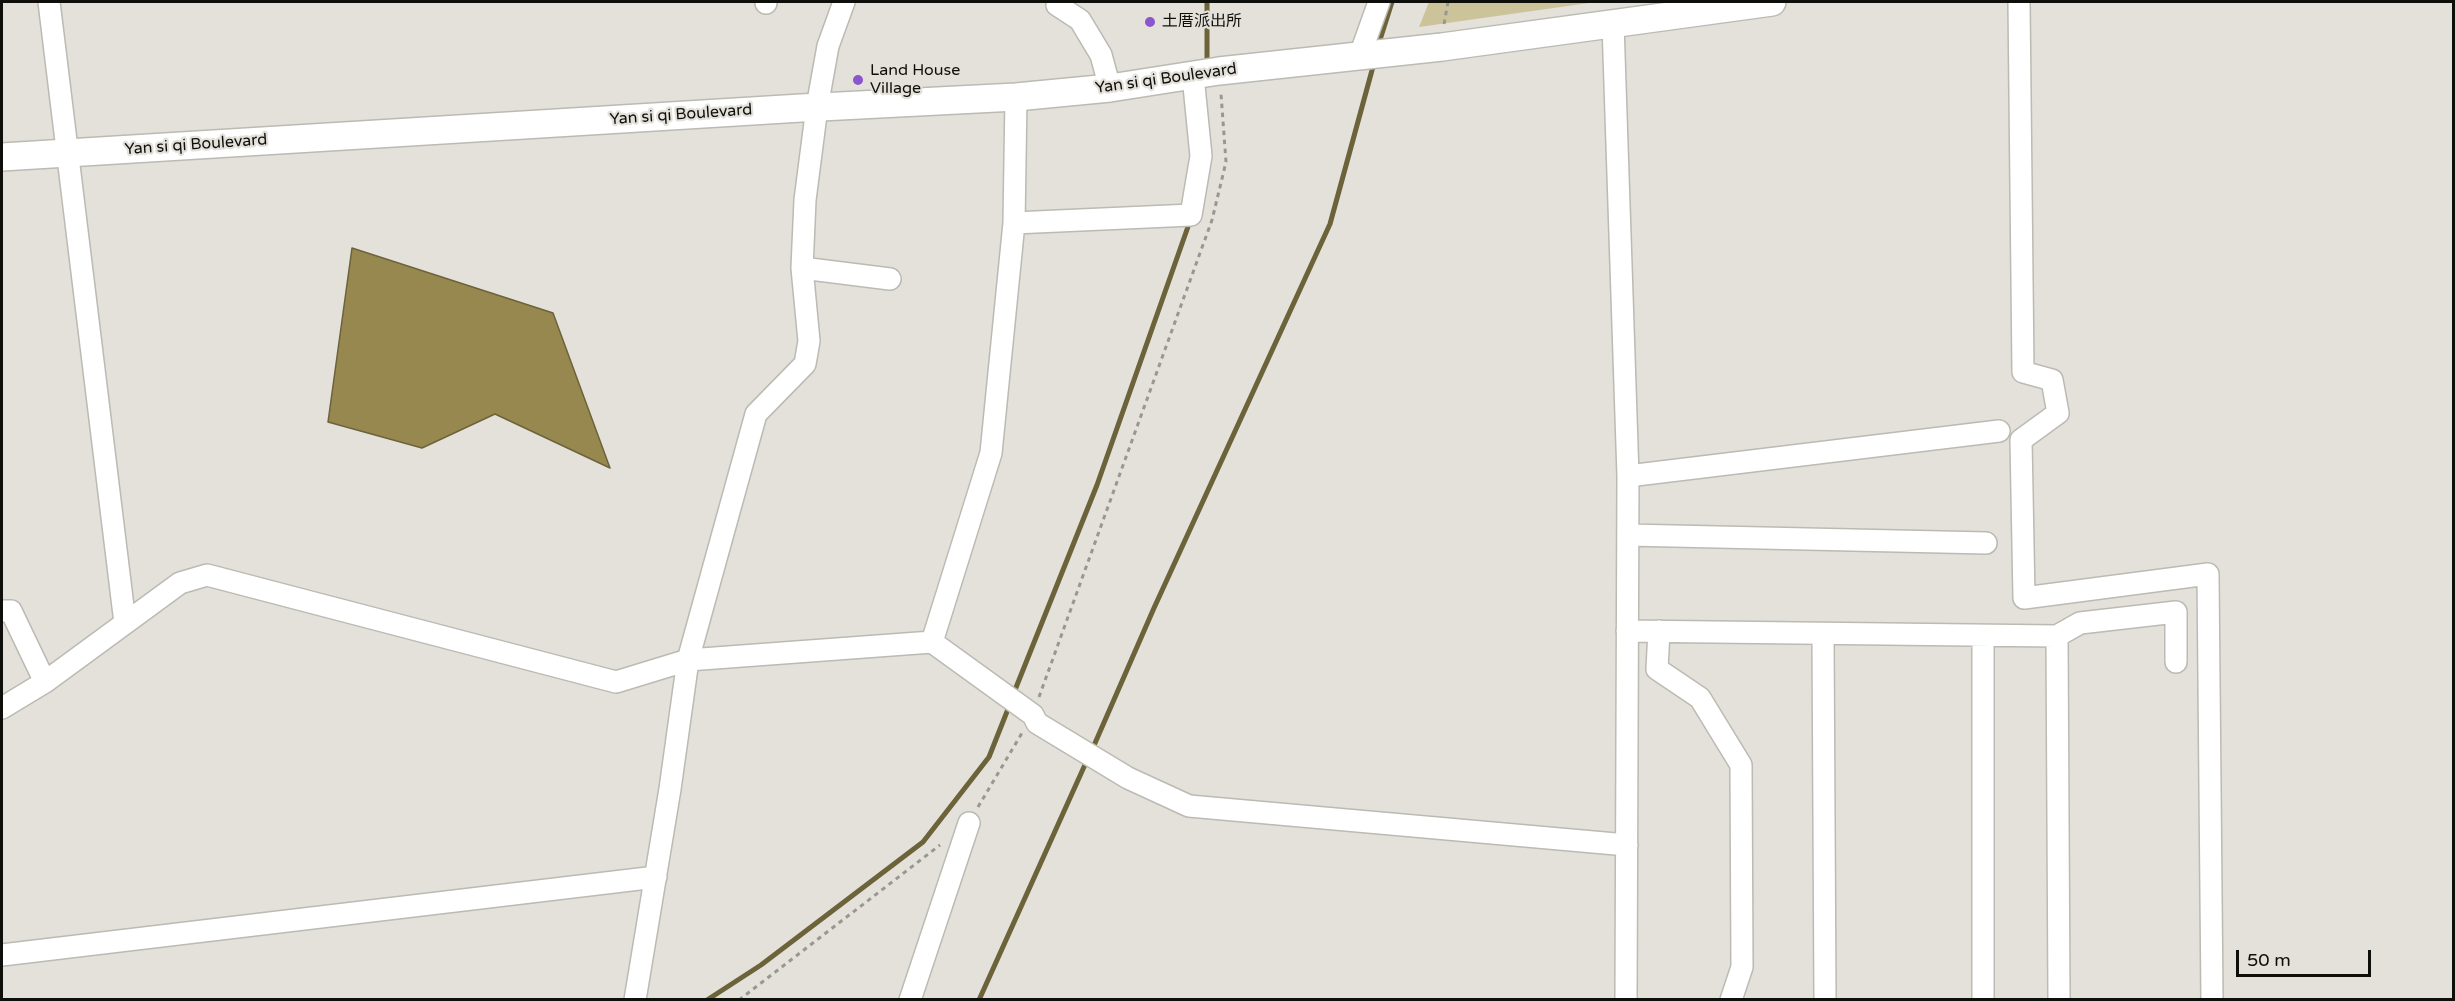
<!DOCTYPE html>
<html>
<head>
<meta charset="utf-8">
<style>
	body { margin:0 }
	#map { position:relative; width:2455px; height:1001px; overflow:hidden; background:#e3e1da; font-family:"Varela Round",sans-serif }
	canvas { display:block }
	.frame { position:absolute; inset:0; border:3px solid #0e0e0b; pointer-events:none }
	.scale { position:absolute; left:2236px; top:950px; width:135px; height:27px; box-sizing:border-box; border:3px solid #0e0e0b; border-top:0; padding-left:8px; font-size:18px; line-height:21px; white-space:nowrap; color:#0e0e0b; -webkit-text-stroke:4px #e3e1da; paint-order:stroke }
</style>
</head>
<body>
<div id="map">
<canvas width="2455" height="1001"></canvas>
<div class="frame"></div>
<div class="scale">50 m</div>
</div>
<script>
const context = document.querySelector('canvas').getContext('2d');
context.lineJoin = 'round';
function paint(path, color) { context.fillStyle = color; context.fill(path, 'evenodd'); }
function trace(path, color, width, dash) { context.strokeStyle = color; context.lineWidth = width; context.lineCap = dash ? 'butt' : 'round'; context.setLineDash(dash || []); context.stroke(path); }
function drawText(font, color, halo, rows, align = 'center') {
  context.font = font + ' "Varela Round","Noto Sans TC",sans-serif'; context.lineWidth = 4.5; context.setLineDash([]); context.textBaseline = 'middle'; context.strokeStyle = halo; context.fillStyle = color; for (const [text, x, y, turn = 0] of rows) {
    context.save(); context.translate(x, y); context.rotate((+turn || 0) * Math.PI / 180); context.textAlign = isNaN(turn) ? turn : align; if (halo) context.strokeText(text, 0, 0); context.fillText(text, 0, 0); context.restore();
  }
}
paint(new Path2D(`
	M 1429,2 L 1596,2 L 1419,27 Z`), '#ccc39b');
const water = new Path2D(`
	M 352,248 L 553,313 L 610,468 L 495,414 L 422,448 L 328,422 Z`);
paint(water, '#96884e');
trace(water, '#6d633a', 1.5);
trace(new Path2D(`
	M 1207,2 L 1207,66
	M 1378,46 L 1392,2
	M 1013,695 L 1097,485 L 1190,221
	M 1092,750 L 1154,608 L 1330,224 L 1374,63
	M 707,1000 L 761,965 L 923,842 L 989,757 L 1010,704
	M 979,1000 L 1088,758`), '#6d633a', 5);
const minor = new Path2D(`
	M 49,2 L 125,623
	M 766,2 L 766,3
	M 2019,2 L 2023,372 L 2052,380 L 2058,413 L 2021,440 L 2024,598 L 2208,574 L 2212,1000
	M 1057,5 L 1080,20 L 1101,55 L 1110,88
	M 1613,24 L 1628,476 L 1626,1000
	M 1360,55 L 1379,2
	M 1014,223 L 1191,215 L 1201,156 L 1193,76
	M 802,268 L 890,279
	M 1628,476 L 1999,431
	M 1628,535 L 1986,543
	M 2,611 L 11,611 L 45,682
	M 1627,631 L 2057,636 L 2059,1000
	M 1659,631 L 1657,669 L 1700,698 L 1741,765 L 1742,967 L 1731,1000
	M 1823,635 L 1825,1000
	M 1983,636 L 1983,1000
	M 2057,636 L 2080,623 L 2176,612 L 2176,662
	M 932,642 L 991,453 L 1014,223 L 1016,97
	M 2,708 L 45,682 L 180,583 L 207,575 L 616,682 L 688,660 L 932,642 L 1033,715 L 1037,723 L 1128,778 L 1189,806 L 1627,845
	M 2,955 L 656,877
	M 635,1000 L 670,789 L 688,660 L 756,414 L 805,364 L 809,341 L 802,268 L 805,200 L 817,107 L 828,46 L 844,2
	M 910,1000 L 969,823`);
const major = new Path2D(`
	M 2,157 L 801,108 L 1016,97 L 1110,88 L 1219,71 L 1442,47 L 1772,2`);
trace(minor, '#bbbab3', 24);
trace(major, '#bbbab3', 30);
trace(new Path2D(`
	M 1444,24 L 1448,2
	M 1039,697 L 1212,220 L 1226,162 L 1221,94
	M 978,807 L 1022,733
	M 739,1000 L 940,845`), '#989791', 3, [4.5, 4.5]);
trace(minor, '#fff', 21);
trace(major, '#fff', 27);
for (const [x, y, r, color] of [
	[1150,22,6,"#8a55cd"],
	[858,80,6,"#8a55cd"]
]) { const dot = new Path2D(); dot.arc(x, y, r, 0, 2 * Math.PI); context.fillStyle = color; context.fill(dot); trace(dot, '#e3e1da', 2); }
drawText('16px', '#0e0e0b', '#e3e1da', [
	["土厝派出所",1162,22],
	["Land House",870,71],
	["Village",870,89]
], 'left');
drawText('16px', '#0e0e0b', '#e3e1da', [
	["Yan si qi Boulevard",1166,79,-8],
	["Yan si qi Boulevard",681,115,-4],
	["Yan si qi Boulevard",196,145,-4]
]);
</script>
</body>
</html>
